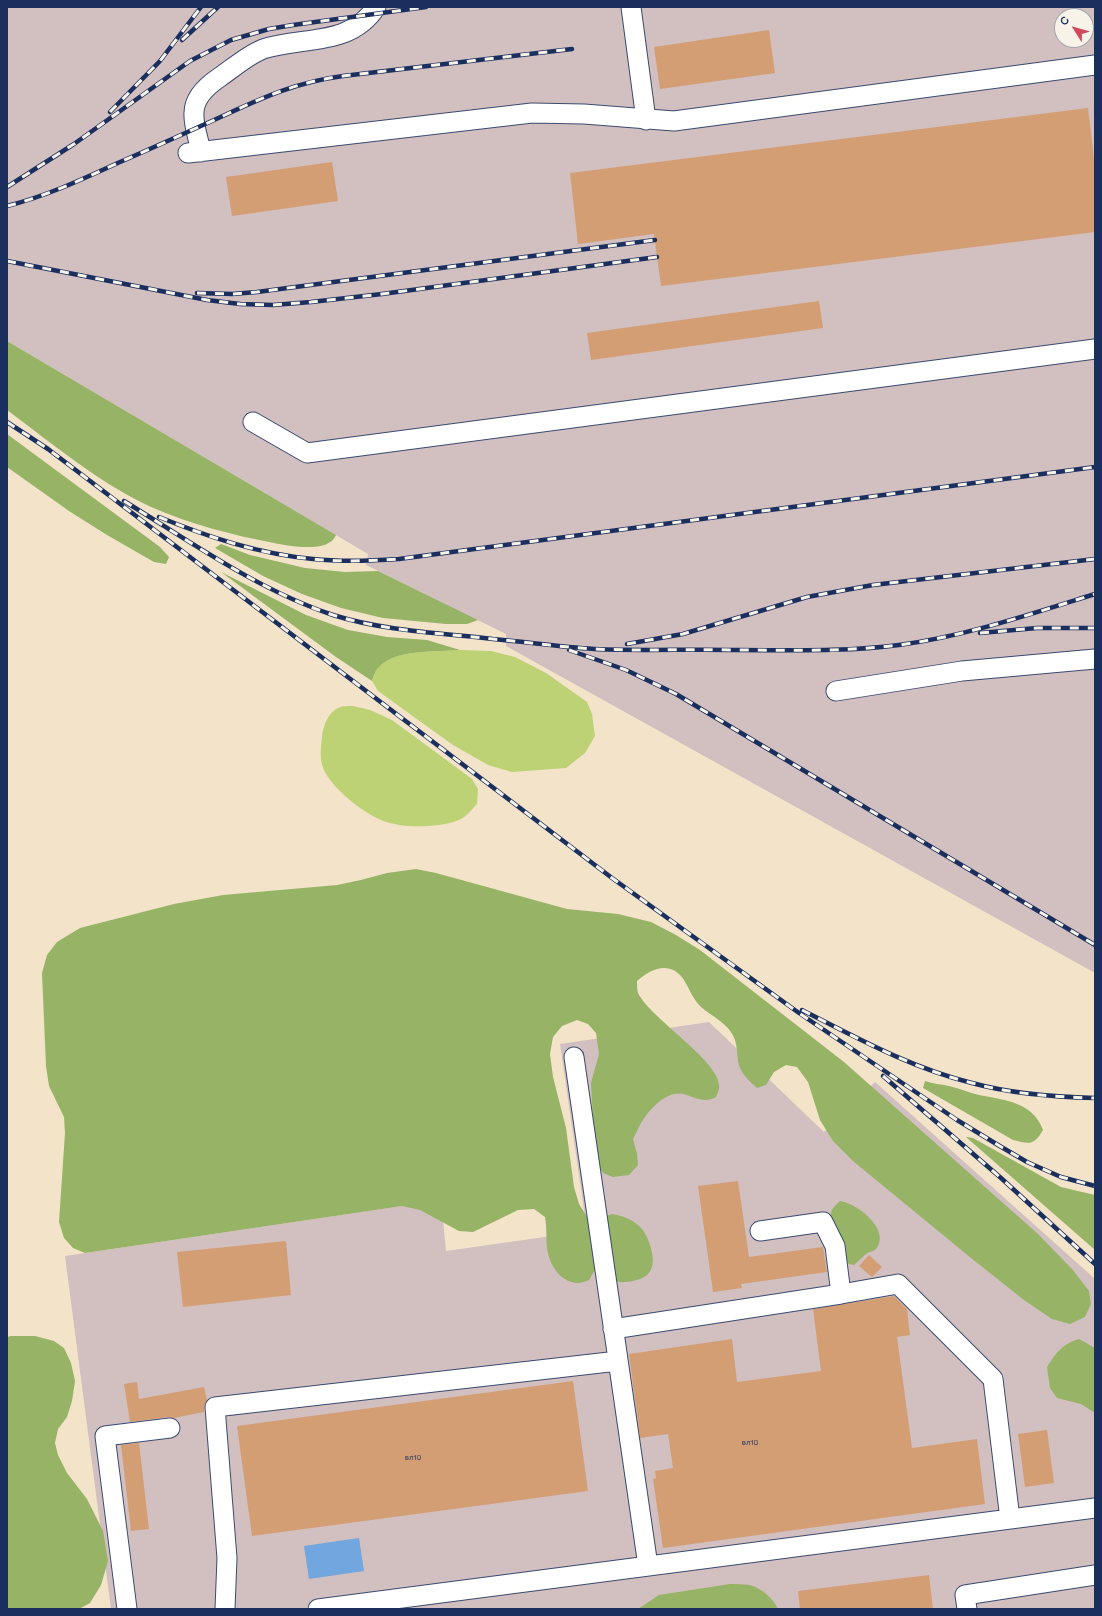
<!DOCTYPE html>
<html>
<head>
<meta charset="utf-8">
<style>
	body { margin:0 }
	#map { position:relative; width:1102px; height:1616px; overflow:hidden; background:#f2e3c9; font-family:"Balsamiq Sans",sans-serif }
	canvas { display:block }
	.frame { position:absolute; inset:0; border:8px solid #1b2f5e; pointer-events:none }
	.north { position:absolute; left:1054px; top:8px; width:40px; height:40px; box-sizing:border-box; background:#f7f3e8; border:1px solid #9fa5b1; border-radius:50%; rotate:307deg; font-size:11px; font-weight:700; line-height:16px; text-align:center; color:#1b2f5e }
	.north::after { content:''; display:block; margin:auto; width:14px; height:18px; background:#d1495b; clip-path:polygon(50% 0,100% 100%,50% 72%,0 100%) }
</style>
</head>
<body>
<div id="map">
<canvas width="1102" height="1616"></canvas>
<div class="frame"></div>
<div class="north">С</div>
</div>
<script>
const context = document.querySelector('canvas').getContext('2d');
context.lineJoin = 'round';
function paint(path, color) { context.fillStyle = color; context.fill(path, 'evenodd'); }
function trace(path, color, width, dash) { context.strokeStyle = color; context.lineWidth = width; context.lineCap = dash ? 'butt' : 'round'; context.setLineDash(dash || []); context.stroke(path); }
function drawText(font, color, halo, rows, align = 'center') {
  context.font = font + ' "Balsamiq Sans",sans-serif'; context.lineWidth = 3.5; context.setLineDash([]); context.textBaseline = 'middle'; context.strokeStyle = halo; context.fillStyle = color; for (const [text, x, y, turn = 0] of rows) {
    context.save(); context.translate(x, y); context.rotate((+turn || 0) * Math.PI / 180); context.textAlign = isNaN(turn) ? turn : align; if (halo) context.strokeText(text, 0, 0); context.fillText(text, 0, 0); context.restore();
  }
}
paint(new Path2D(`
	M 7,7 L 1095,7 L 1095,973 L 506,646 L 506,634 L 366,565 L 368,554 L 7,341 ZM 1062,16 L 1086,16 L 1086,40 L 1062,40 Z
	M 709,1022 L 824,1132 L 875,1082 L 1095,1279 L 1095,1609 L 111,1609 L 65,1256 L 441,1200 L 446,1251 L 587,1231 L 560,1044 Z`), '#d2bfc0');
paint(new Path2D(`
	M 460,650 L 491,651 L 515,657 L 546,673 L 587,702 L 592,714 L 595,736 L 585,753 L 566,768 L 512,772 L 488,765 L 453,745 L 378,691 L 372,681 C 374,677 375,670 378,667 C 394,649 438,652 460,650 Z
	M 353,706 L 370,710 L 392,720 L 472,779 L 478,789 L 477,804 C 472,809 467,816 461,819 C 442,828 401,829 381,820 C 362,812 332,788 324,770 C 319,761 321,746 322,737 C 323,726 328,713 338,708 C 342,706 348,706 353,706 Z`), '#bdd175');
paint(new Path2D(`
	M 7,341 L 336,535 C 335,537 333,541 330,542 C 319,551 288,546 274,543 C 232,535 190,524 151,507 C 99,483 53,444 7,410 Z
	M 7,434 L 160,547 L 169,557 L 166,564 L 154,562 L 107,535 L 69,511 L 7,467 Z
	M 221,544 L 250,555 L 305,568 L 345,572 L 378,571 L 478,620 L 467,624 L 446,624 L 383,618 L 341,608 L 302,594 L 263,576 L 215,548 Z
	M 221,572 L 306,615 L 348,630 L 387,637 L 427,640 L 460,650 C 438,652 394,649 379,667 C 375,670 374,676 372,681 L 336,657 Z
	M 416,869 L 436,873 L 567,909 L 618,914 L 651,922 L 676,935 L 700,950 L 844,1062 L 1038,1234 L 1072,1269 L 1089,1291 L 1091,1304 L 1085,1317 L 1070,1324 L 1052,1319 L 1024,1300 L 971,1258 L 853,1161 L 833,1141 L 820,1120 L 808,1082 L 797,1067 L 786,1065 L 774,1072 L 766,1085 L 757,1088 C 749,1081 740,1073 738,1061 C 737,1054 737,1046 735,1040 C 729,1023 712,1017 700,1006 C 693,999 689,988 684,980 C 671,960 651,968 637,981 C 637,984 637,990 638,993 C 651,1019 718,1060 719,1085 C 720,1089 717,1094 716,1097 C 704,1104 695,1097 683,1094 C 668,1091 653,1106 645,1117 C 640,1123 637,1132 633,1139 L 637,1154 L 638,1165 L 629,1175 L 613,1177 L 603,1173 L 595,1158 L 591,1083 L 599,1054 L 596,1033 L 588,1024 L 577,1020 L 562,1026 L 553,1037 L 550,1054 L 553,1077 L 566,1128 L 574,1187 L 579,1204 L 591,1223 L 596,1268 L 589,1280 C 586,1281 581,1283 577,1283 C 560,1282 549,1264 547,1248 C 546,1238 547,1228 545,1217 L 534,1209 L 518,1210 L 473,1232 L 459,1231 L 420,1210 L 402,1206 L 85,1253 L 73,1248 L 64,1238 L 59,1222 L 65,1133 L 64,1117 L 49,1086 L 46,1066 L 42,973 L 47,955 L 57,942 L 80,928 L 174,904 L 223,895 L 337,885 L 361,880 L 387,873 Z
	M 925,1081 C 933,1084 941,1084 949,1086 C 959,1088 969,1093 979,1095 C 1005,1100 1033,1102 1043,1130 C 1034,1146 1029,1144 1013,1140 L 923,1088 Z
	M 966,1137 L 973,1138 L 1061,1187 L 1095,1195 L 1095,1250 Z
	M 840,1201 C 856,1203 888,1227 878,1246 C 875,1252 870,1251 866,1254 C 862,1258 858,1261 854,1265 L 849,1264 L 845,1261 C 841,1249 830,1226 831,1214 C 831,1209 836,1205 840,1201 Z
	M 612,1214 C 624,1216 634,1220 642,1229 C 650,1239 659,1266 647,1275 C 644,1278 637,1280 633,1281 C 626,1282 621,1283 614,1281 L 606,1216 Z
	M 11,1336 L 35,1336 L 54,1341 L 64,1348 L 71,1363 L 75,1381 L 72,1401 L 67,1417 L 58,1429 L 55,1443 L 58,1455 L 67,1473 L 87,1499 L 103,1531 L 108,1561 L 101,1585 L 90,1603 L 79,1609 L 7,1609 L 7,1337 Z
	M 1079,1339 L 1095,1348 L 1095,1413 L 1081,1404 L 1057,1398 L 1050,1388 L 1047,1367 C 1056,1353 1062,1344 1079,1339 Z
	M 730,1584 C 736,1584 743,1584 749,1585 C 760,1587 774,1599 778,1609 L 638,1609 L 659,1595 Z`), '#96b366');
paint(new Path2D(`
	M 359,1538 L 364,1571 L 309,1579 L 304,1546 Z`), '#72a6de');
paint(new Path2D(`
	M 769,30 L 775,73 L 660,89 L 654,47 Z
	M 1088,108 L 1095,167 L 1095,232 L 661,286 L 654,234 L 578,244 L 570,173 Z
	M 332,162 L 338,201 L 232,216 L 226,177 Z
	M 819,301 L 823,328 L 591,360 L 587,333 Z
	M 738,1181 L 749,1257 L 823,1247 L 827,1272 L 741,1284 L 742,1288 L 713,1292 L 698,1186 Z
	M 286,1241 L 291,1295 L 183,1307 L 177,1252 Z
	M 869,1255 L 882,1267 L 872,1277 L 859,1266 Z
	M 894,1296 L 907,1309 L 910,1335 L 897,1337 L 912,1448 L 977,1439 L 985,1504 L 663,1548 L 653,1479 L 656,1478 L 655,1471 L 673,1468 L 668,1434 L 640,1438 L 629,1354 L 732,1339 L 737,1382 L 821,1371 L 813,1309 Z
	M 573,1381 L 588,1491 L 252,1536 L 237,1426 Z
	M 137,1382 L 139,1399 L 204,1387 L 207,1400 L 205,1403 L 204,1412 L 174,1418 L 169,1417 L 130,1422 L 124,1384 Z
	M 1047,1430 L 1054,1483 L 1025,1487 L 1018,1434 Z
	M 139,1443 L 149,1529 L 131,1531 L 121,1445 Z
	M 929,1575 L 933,1609 L 800,1609 L 798,1591 Z`), '#d39e74');
const minor = new Path2D(`
	M 631,7 L 646,120
	M 201,152 C 199,140 193,125 194,113 C 194,97 208,85 220,77 C 233,68 248,55 263,49 C 303,36 350,47 376,7
	M 188,153 L 532,113 L 584,114 L 674,121 L 1095,65
	M 253,422 L 307,453 L 1095,349
	M 836,691 L 962,671 L 1095,659
	M 574,1057 L 648,1566
	M 841,1294 L 898,1284 L 993,1379 L 1010,1519
	M 613,1329 L 841,1294 L 835,1246 L 823,1222 L 760,1231
	M 127,1609 L 105,1436 L 170,1428
	M 225,1609 L 227,1558 L 215,1407 L 618,1361
	M 318,1609 L 1095,1508
	M 967,1609 L 965,1595 L 1095,1575`);
trace(minor, '#3b4a6e', 21);
trace(minor, '#fff', 19);
const rail = new Path2D(`
	M 182,40 L 218,7
	M 110,112 L 160,61 L 201,7
	M 7,187 L 74,144 L 190,61 L 231,40 L 269,29 L 293,25 L 426,7
	M 7,206 C 47,196 83,179 120,162 C 155,147 190,131 225,115 C 266,96 298,82 343,76 L 572,49
	M 7,261 L 207,300 L 240,304 L 273,305 L 311,302 L 382,294 L 657,257
	M 197,293 L 232,294 L 257,292 L 655,240
	M 7,422 L 48,449 L 612,878 L 799,1013 L 957,1120 L 998,1145 L 1027,1162 L 1061,1177 L 1095,1186
	M 124,501 C 191,542 258,590 333,615 C 384,631 440,633 493,639 C 527,642 560,647 594,649 C 642,651 689,649 737,650 C 791,650 845,652 899,645 C 966,636 1031,614 1095,594
	M 159,517 C 208,537 259,554 313,559 C 341,562 370,561 399,559 L 1095,467
	M 980,633 L 1037,628 L 1095,628
	M 627,644 L 683,634 L 807,597 L 873,585 L 1095,559
	M 569,650 L 626,670 L 676,694 L 1095,945
	M 802,1010 C 857,1038 911,1068 972,1083 C 1012,1094 1053,1097 1095,1098
	M 883,1076 L 1001,1178 L 1095,1264`);
trace(rail, '#1b2f5e', 4.5);
trace(rail, '#f7f3e8', 3, [9]);
drawText('8px', '#494b64', null, [
	["вл10",750,1443],
	["вл10",413,1458]
]);
</script>
</body>
</html>
